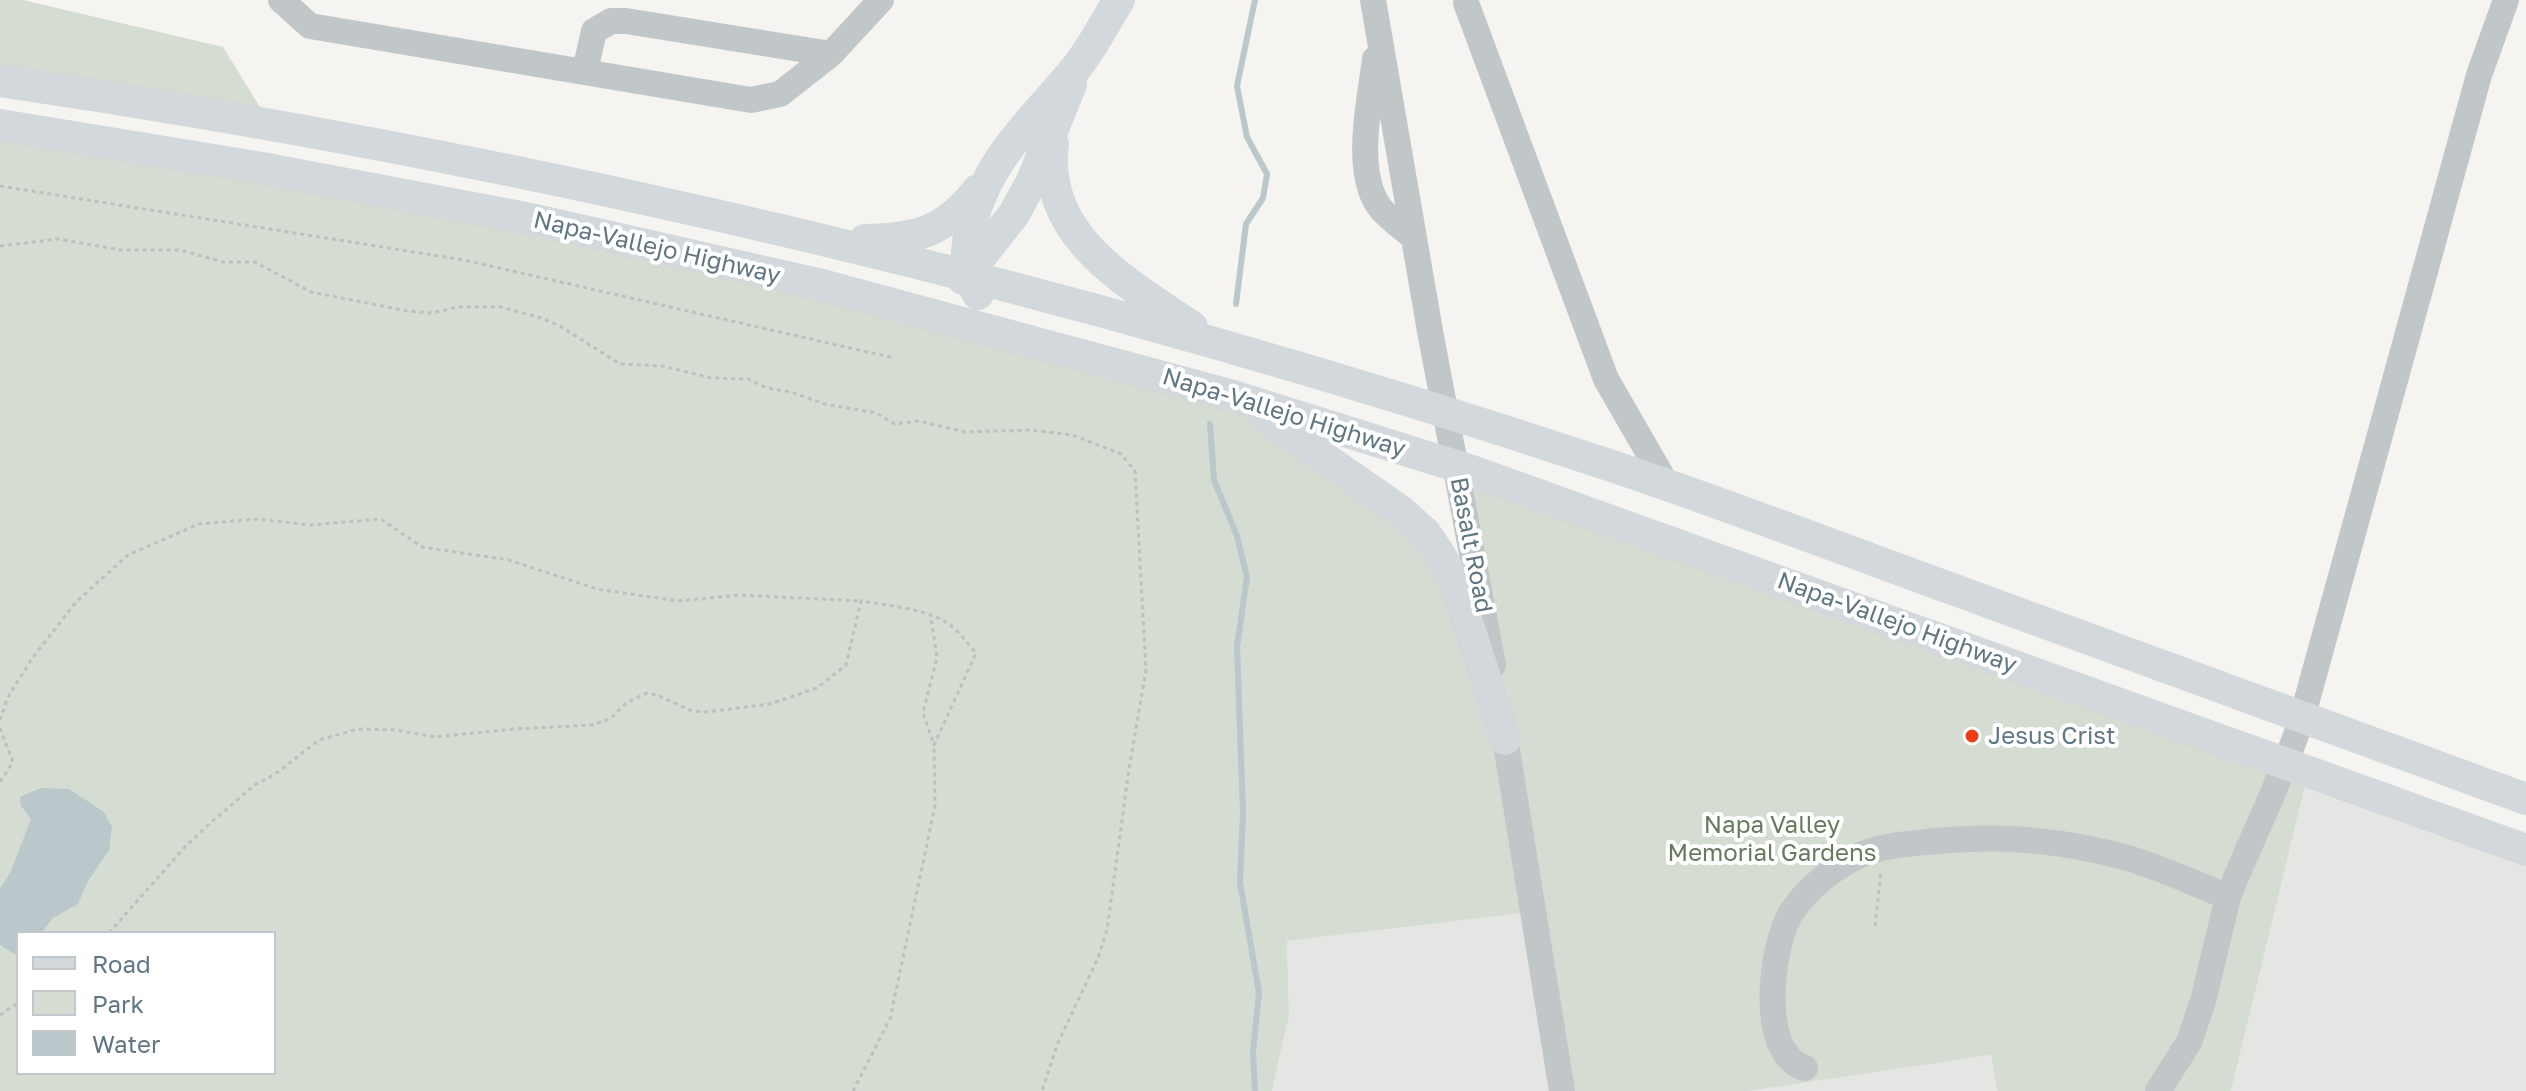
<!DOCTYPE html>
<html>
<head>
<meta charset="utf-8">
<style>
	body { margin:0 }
	#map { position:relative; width:2526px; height:1091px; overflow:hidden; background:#f5f4f0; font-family:"Golos Text",sans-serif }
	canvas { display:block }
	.legend { position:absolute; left:16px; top:931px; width:260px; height:144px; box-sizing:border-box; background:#fff; border:2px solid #c0c8cd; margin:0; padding:10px 14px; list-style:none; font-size:24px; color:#617683 }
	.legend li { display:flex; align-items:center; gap:16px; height:40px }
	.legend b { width:40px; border:2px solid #c0c8cd }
</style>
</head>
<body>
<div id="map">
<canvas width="2526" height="1091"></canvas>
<ul class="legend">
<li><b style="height:10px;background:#d2d8dc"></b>Road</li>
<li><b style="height:22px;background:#d5dcd1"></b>Park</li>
<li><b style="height:22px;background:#bac7cb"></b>Water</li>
</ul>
</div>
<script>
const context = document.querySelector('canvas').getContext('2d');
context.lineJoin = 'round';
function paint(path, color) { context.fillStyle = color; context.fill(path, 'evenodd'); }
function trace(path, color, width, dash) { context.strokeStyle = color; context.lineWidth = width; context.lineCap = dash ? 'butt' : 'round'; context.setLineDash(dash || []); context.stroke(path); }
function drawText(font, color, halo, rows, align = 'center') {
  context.font = font + ' "Golos Text",sans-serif'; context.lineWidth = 8; context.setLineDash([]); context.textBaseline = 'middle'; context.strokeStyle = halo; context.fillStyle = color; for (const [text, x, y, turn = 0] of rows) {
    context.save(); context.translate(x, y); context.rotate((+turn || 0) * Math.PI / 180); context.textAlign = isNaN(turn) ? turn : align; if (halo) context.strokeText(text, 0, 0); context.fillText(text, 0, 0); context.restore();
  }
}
paint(new Path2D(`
	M 2309,770 L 2526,850 L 2526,1091 L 2231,1091 Z
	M 1534,912 L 1562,1091 L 1272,1091 L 1289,1016 L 1287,941 Z
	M 1991,1055 L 1997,1091 L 1749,1091 Z`), '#e5e6e3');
paint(new Path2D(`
	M 0,0 L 23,0 L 223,47 L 271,125 L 0,81 Z
	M 0,125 L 262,168 L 1233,396 L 1425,533 L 1503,732 L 1457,469 L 2309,770 L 2231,1091 L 1997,1091 L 1991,1055 L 1749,1091 L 1562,1091 L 1533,912 L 1287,941 L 1289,1016 L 1272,1091 L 0,1091 ZM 18,933 L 274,933 L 274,1073 L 18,1073 Z`), '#d5dcd1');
paint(new Path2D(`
	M 41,788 L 69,789 L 104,812 L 112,827 L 109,850 L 88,881 L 78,904 L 53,918 L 41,933 L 18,933 L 18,956 L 0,945 L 0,889 L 11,871 L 31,819 L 21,806 L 20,797 Z`), '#bac7cb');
trace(new Path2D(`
	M 1236,304 L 1246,224 L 1263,198 L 1267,174 L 1247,137 L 1237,86 L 1255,0
	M 1210,424 L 1214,480 L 1237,536 L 1247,577 L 1237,646 L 1243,813 L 1240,882 L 1259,993 L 1253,1052 L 1255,1091`), '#bac7cb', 6);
trace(new Path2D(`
	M 0,186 L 464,260 L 894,358
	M 0,246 L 58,239 L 120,250 L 180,250 L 223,262 L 255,262 L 311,292 L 407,311 L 432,313 L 458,307 L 501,307 L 541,318 L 560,326 L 620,364 L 663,366 L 711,378 L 748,379 L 767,388 L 791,392 L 825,404 L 876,413 L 895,424 L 919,421 L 965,432 L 1030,430 L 1072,435 L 1121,454 L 1135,471 L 1146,670 L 1129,769 L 1107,930 L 1098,958 L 1057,1045 L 1042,1091
	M 0,720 L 8,697 L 31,660 L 76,602 L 128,555 L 199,524 L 257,519 L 310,525 L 381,519 L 422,547 L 509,560 L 597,589 L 678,601 L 739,595 L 861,601
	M 0,728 L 13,762 L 0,782
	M 1875,926 L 1881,872
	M 109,933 L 183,849 L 209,824 L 256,784 L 274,775 L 319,740 L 358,729 L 396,730 L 434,737 L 514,729 L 593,725 L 611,718 L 626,703 L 647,693 L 657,695 L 692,711 L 705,712 L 770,704 L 817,688 L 846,665 L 861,601 C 890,606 924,608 949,624 C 959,631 968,644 976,653 L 934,745 L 923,713 L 937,657 L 931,618
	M 0,1015 L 18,1003
	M 853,1091 L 890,1019 L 935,806 L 934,745`), '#bdbfc1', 3, [4, 4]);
trace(new Path2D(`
	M 281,0 L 310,26 L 751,100 L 780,94 L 831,54 L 881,0
	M 1373,0 L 1430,331 L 1493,665
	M 1466,3 L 1606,379 L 1667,485
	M 1375,59 C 1370,100 1354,168 1378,205 C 1386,217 1403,228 1414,238
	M 585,71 L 594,31 L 611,21 L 626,21 L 831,54
	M 1502,719 L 1562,1091
	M 1805,1068 C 1757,1054 1771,946 1791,913 C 1806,889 1835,866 1860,855 C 1881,846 1904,844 1926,842 C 1994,834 2065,840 2131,859 C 2164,869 2196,884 2228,897 C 2252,837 2282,779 2302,718 L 2479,75 L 2506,0
	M 2158,1091 L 2189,1042 L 2203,1001 L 2228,897`), '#c1c6c8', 26);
trace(new Path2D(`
	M 0,81 C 546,161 1083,290 1606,464 C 1723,503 1839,548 1955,590 C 2145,660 2335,730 2526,799
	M 0,125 L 262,168 L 536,220 L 818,284 L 1233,396 L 1472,471 L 2526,850
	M 1053,144 C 1041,236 1126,282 1192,327
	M 865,240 C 918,239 944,232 978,190
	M 963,279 L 1014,214 L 1032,181 L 1071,84
	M 978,294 C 965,274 965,260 969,236 C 982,162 1032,122 1076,68 C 1093,47 1105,22 1119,0
	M 1262,415 L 1402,512 L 1425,533 L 1440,555 L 1455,585 L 1505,739`), '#d2d8dc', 32);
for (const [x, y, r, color] of [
	[1972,736,8,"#ee3d16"]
]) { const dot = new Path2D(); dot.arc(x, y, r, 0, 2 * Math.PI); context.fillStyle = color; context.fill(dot); trace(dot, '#fff', 3); }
drawText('24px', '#617683', '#fff', [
	["Napa-Vallejo Highway",657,248,13],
	["Napa-Vallejo Highway",1284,413,17],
	["Basalt Road",1471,545,79],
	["Napa-Vallejo Highway",1897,623,20]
]);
drawText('24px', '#617683', '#fff', [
	["Jesus Crist",1988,736]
], 'left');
drawText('24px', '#677a60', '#fff', [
	["Napa Valley",1772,825],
	["Memorial Gardens",1772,853]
]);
</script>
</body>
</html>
